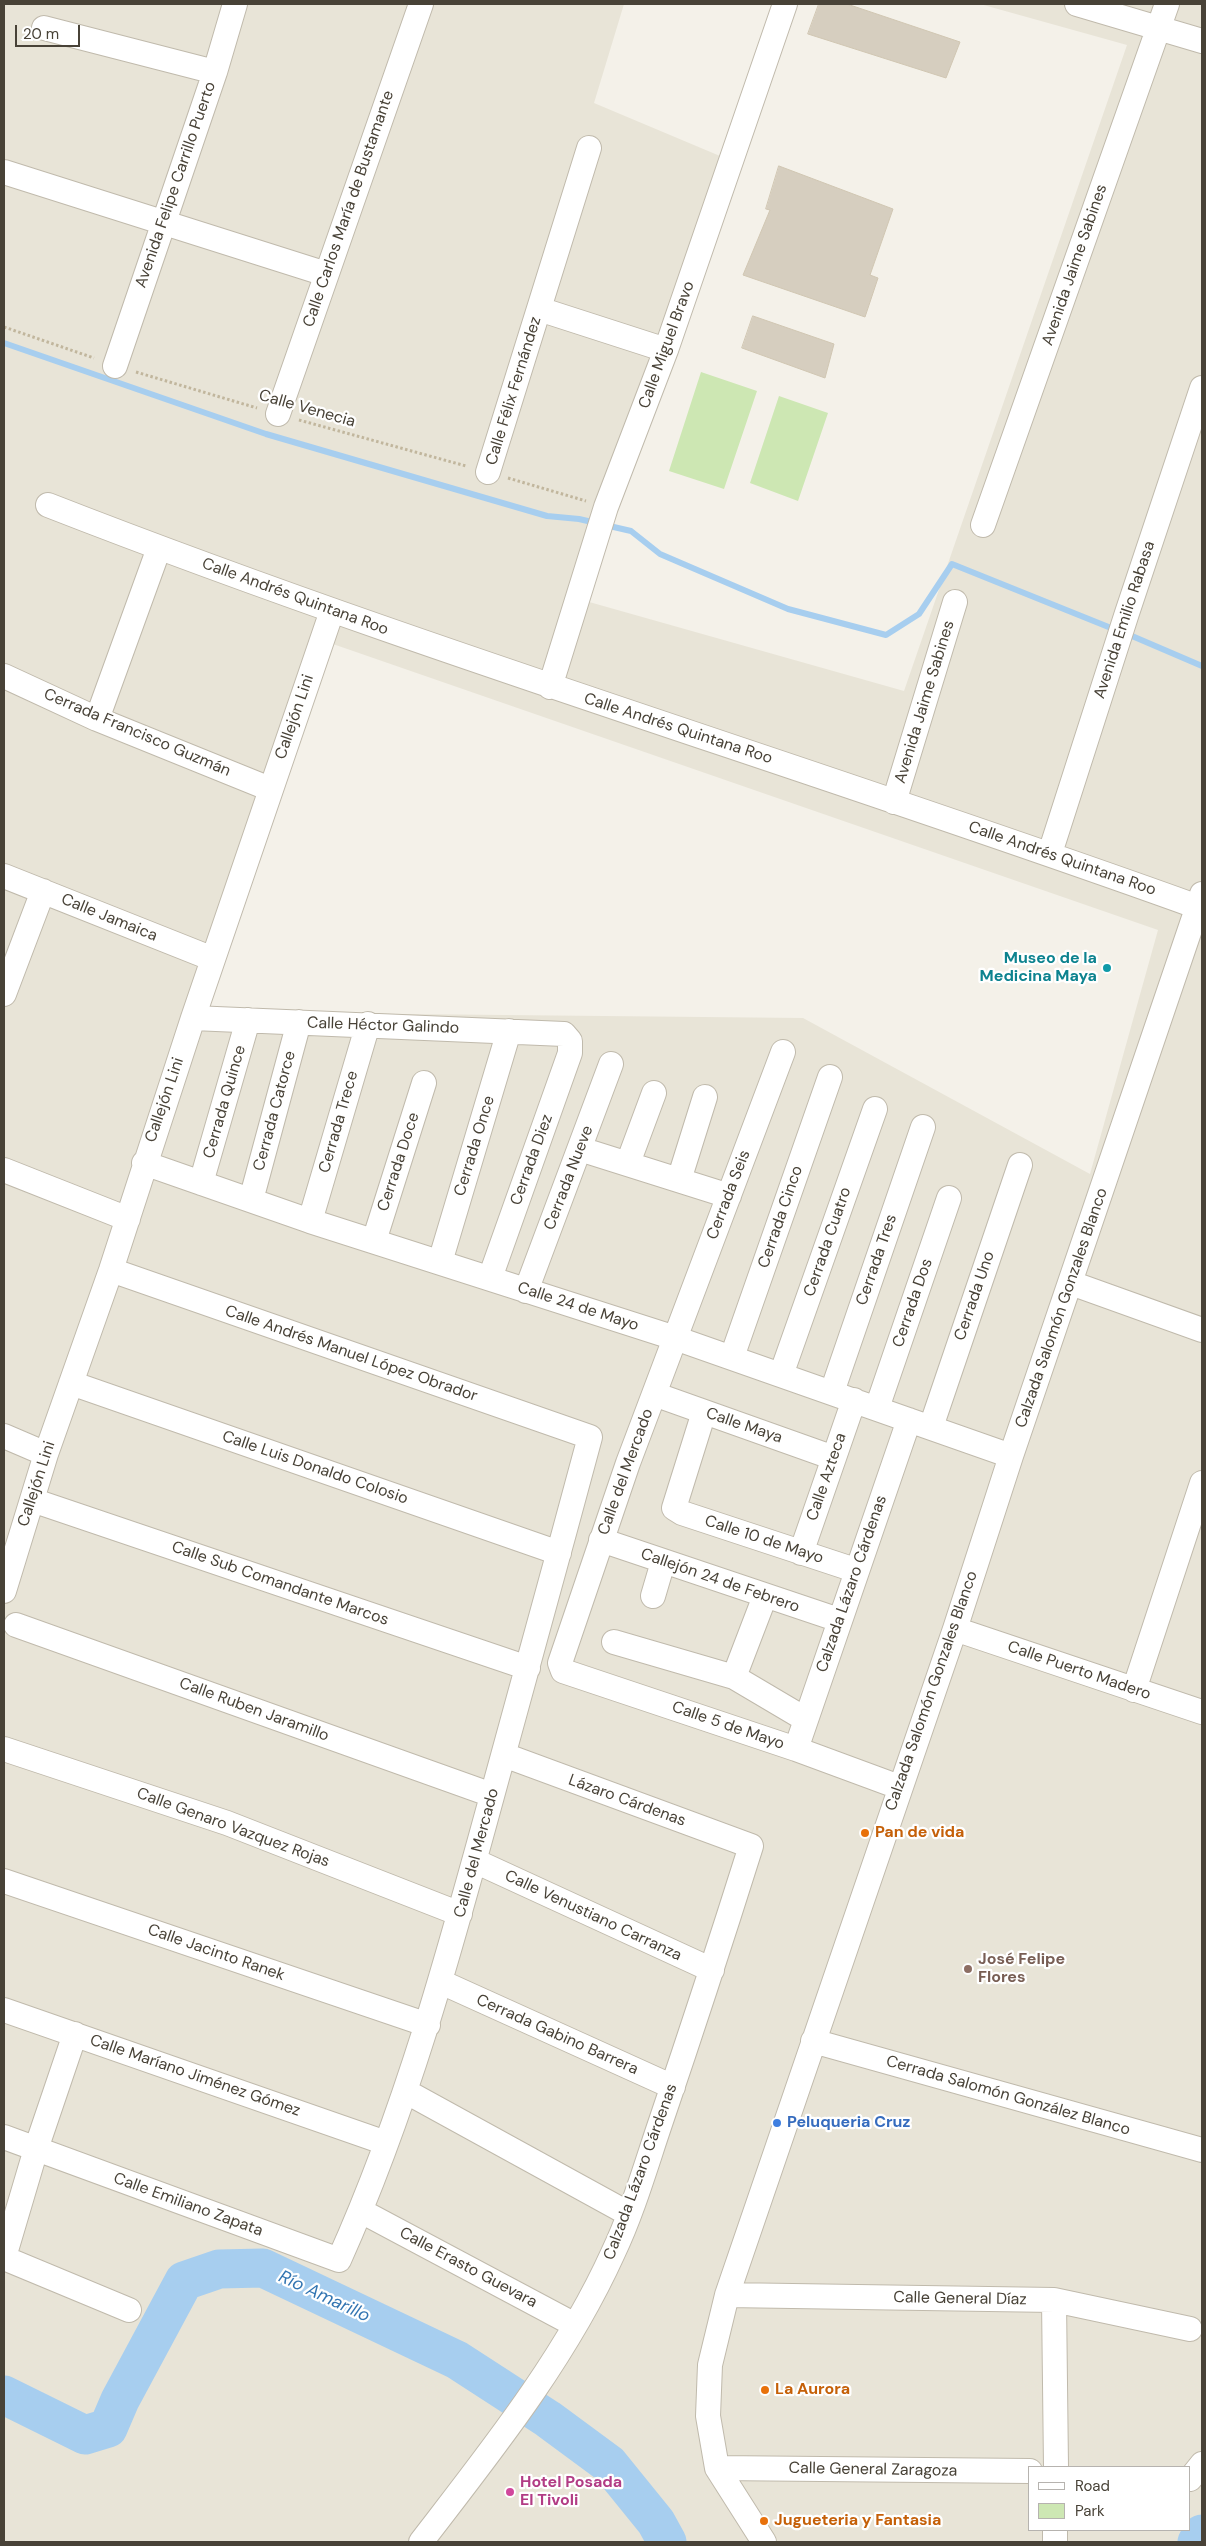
<!DOCTYPE html>
<html>
<head>
<meta charset="utf-8">
<style>
	body { margin:0 }
	#map { position:relative; width:1206px; height:2546px; overflow:hidden; background:#f4f1e9; font-family:"DM Sans",sans-serif }
	canvas { display:block }
	.frame { position:absolute; inset:0; border:5px solid #484237; pointer-events:none }
	.legend { position:absolute; left:1028px; top:2466px; width:162px; height:65px; box-sizing:border-box; background:#fff; border:1px solid #b6b3af; margin:0; padding:6px 9px; list-style:none; font-size:15px; color:#484237 }
	.legend li { display:flex; align-items:center; gap:10px; height:25px }
	.legend b { width:25px; border:1px solid #b6b3af }
	.scale { position:absolute; left:15px; top:25px; width:65px; height:22px; box-sizing:border-box; border:2px solid #484237; border-top:0; padding-left:6px; font-size:15px; line-height:18px; white-space:nowrap; color:#484237; -webkit-text-stroke:4px #fff; paint-order:stroke }
</style>
</head>
<body>
<div id="map">
<canvas width="1206" height="2546"></canvas>
<div class="frame"></div>
<ul class="legend">
<li><b style="height:6px;background:#fff"></b>Road</li>
<li><b style="height:14px;background:#cde7b3"></b>Park</li>
</ul>
<div class="scale">20 m</div>
</div>
<script>
const context = document.querySelector('canvas').getContext('2d');
context.lineJoin = 'round';
function paint(path, color) { context.fillStyle = color; context.fill(path, 'evenodd'); }
function trace(path, color, width, dash) { context.strokeStyle = color; context.lineWidth = width; context.lineCap = dash ? 'butt' : 'round'; context.setLineDash(dash || []); context.stroke(path); }
function drawText(font, color, halo, rows, align = 'center') {
  context.font = font + ' "DM Sans",sans-serif'; context.lineWidth = 4.5; context.setLineDash([]); context.textBaseline = 'middle'; context.strokeStyle = halo; context.fillStyle = color; for (const [text, x, y, turn = 0] of rows) {
    context.save(); context.translate(x, y); context.rotate((+turn || 0) * Math.PI / 180); context.textAlign = isNaN(turn) ? turn : align; if (halo) context.strokeText(text, 0, 0); context.fillText(text, 0, 0); context.restore();
  }
}
paint(new Path2D(`
	M 4,4 L 624,4 L 594,103 L 720,156 L 568,596 L 904,691 L 1127,45 L 980,4 L 1202,4 L 1202,2542 L 4,2542 ZM 330,643 L 1158,930 L 1090,1174 L 803,1018 L 205,1012 ZM 1030,2467 L 1190,2467 L 1190,2530 L 1030,2530 Z`), '#e8e4d7');
paint(new Path2D(`
	M 701,372 L 757,391 L 724,489 L 669,471 Z
	M 779,396 L 828,413 L 798,501 L 750,483 Z`), '#cde7b3');
trace(new Path2D(`
	M 4,343 L 266,434 L 547,516 L 579,519 L 631,531 L 660,554 L 788,609 L 886,635 L 919,614 L 952,564 L 1116,630
	M 1125,633 L 1202,666`), '#a7ceef', 6);
trace(new Path2D(`
	M 4,2395 L 85,2435 L 108,2428 L 120,2400 L 184,2281 L 219,2269 L 263,2268 L 457,2360 L 548,2419 L 609,2464 L 656,2522 L 667,2542
	M 1197,2542 L 1202,2534`), '#a7ceef', 39);
const building = new Path2D(`
	M 819,4 L 847,4 L 960,42 L 946,78 L 808,34 Z
	M 779,166 L 893,209 L 870,275 L 878,278 L 865,317 L 743,275 L 770,210 L 766,209 Z
	M 753,316 L 834,344 L 825,378 L 742,348 Z`);
paint(building, '#d6cebf');
trace(building, '#d0c6b2', 1);
const minor = new Path2D(`
	M 1077,4 L 1202,41
	M 44,28 L 215,72
	M 4,172 L 326,274
	M 539,309 L 666,350
	M 115,366 L 215,72 L 235,4
	M 278,414 L 421,4
	M 488,472 L 589,148
	M 48,505 C 427,653 816,769 1198,907
	M 983,525 L 1167,4
	M 4,676 L 97,719 L 270,789
	M 550,687 L 606,507 L 666,350 L 785,4
	M 97,719 L 159,548
	M 894,802 L 955,602
	M 1050,853 L 1127,613 L 1202,388
	M 4,876 L 213,959
	M 4,994 L 43,891
	M 193,1018 L 564,1034 L 570,1041 L 570,1053 L 490,1278
	M 783,1052 L 628,1463 L 560,1663 L 563,1671 L 796,1749 L 899,1787
	M 580,1149 L 729,1196
	M 144,1163 L 310,1221 L 675,1338 L 1011,1456
	M 628,1163 L 654,1093
	M 4,1170 L 128,1219
	M 679,1180 L 705,1097
	M 201,1183 L 248,1020
	M 251,1200 L 299,1022
	M 310,1221 L 368,1024
	M 374,1241 L 424,1083
	M 440,1262 L 509,1031
	M 1071,1283 L 1202,1330
	M 526,1291 L 611,1064
	M 732,1357 L 830,1077
	M 781,1375 L 875,1109
	M 71,1383 L 559,1553
	M 832,1392 L 923,1127
	M 654,1394 L 834,1458
	M 877,1408 L 949,1198
	M 704,1412 L 674,1508 L 682,1513 L 855,1570
	M 931,1427 L 1020,1165
	M 4,1436 L 46,1454
	M 32,1500 L 528,1668
	M 601,1540 L 839,1620
	M 801,1553 L 854,1400
	M 4,1591 L 46,1454 L 111,1270 L 193,1018 L 332,611
	M 653,1596 L 663,1562
	M 16,1625 L 492,1795
	M 955,1629 L 1202,1712
	M 614,1642 L 734,1677 L 805,1719
	M 734,1677 L 765,1596
	M 1134,1690 L 1202,1483
	M 4,1749 L 227,1823 L 460,1914
	M 796,1749 L 909,1420
	M 475,1861 L 712,1970
	M 4,1881 L 428,2025
	M 441,1982 L 673,2087
	M 4,2010 L 386,2143
	M 813,2041 L 1202,2150
	M 405,2091 L 629,2214
	M 4,2137 L 339,2260 C 406,2111 449,1954 492,1796 C 524,1677 558,1557 590,1437 L 111,1270
	M 361,2211 L 575,2325
	M 4,2257 L 36,2149 L 75,2034
	M 4,2258 L 129,2310
	M 727,2295 L 1054,2300 L 1190,2329
	M 1054,2300 L 1056,2467
	M 717,2468 L 1030,2471
	M 1190,2479 L 1202,2464
	M 421,2542 C 491,2451 565,2359 613,2253 C 633,2211 646,2165 661,2121 C 692,2030 722,1938 751,1846 L 504,1755
	M 764,2542 L 717,2468 L 708,2416 L 710,2365 L 727,2295 L 955,1629 L 1011,1456 L 1202,894
	M 1055,2542 L 1055,2530`);
trace(minor, '#c0baac', 26);
trace(new Path2D(`
	M 4,327 L 94,358
	M 136,372 L 257,408
	M 299,420 L 466,466
	M 508,478 L 586,501`), '#c1b69d', 3, [2.5, 2.5]);
trace(minor, '#fff', 24);
for (const [x, y, r, color] of [
	[1107,968,5,"#0f9aa8"],
	[865,1833,5,"#e8710a"],
	[968,1969,5,"#8d6e63"],
	[777,2123,5,"#3f7fe0"],
	[765,2390,5,"#e8710a"],
	[510,2492,5,"#d1479c"],
	[764,2521,5,"#e8710a"]
]) { const dot = new Path2D(); dot.arc(x, y, r, 0, 2 * Math.PI); context.fillStyle = color; context.fill(dot); trace(dot, '#fff', 2); }
drawText('16px', '#484237', '#fff', [
	["Avenida Felipe Carrillo Puerto",176,185,-71],
	["Calle Carlos María de Bustamante",349,209,-71],
	["Avenida Jaime Sabines",1075,265,-71],
	["Calle Miguel Bravo",667,345,-70],
	["Calle Félix Fernández",514,391,-73],
	["Calle Venecia",307,409,16],
	["Calle Andrés Quintana Roo",295,597,20],
	["Avenida Emilio Rabasa",1125,620,-72],
	["Avenida Jaime Sabines",925,702,-73],
	["Callejón Lini",295,717,-71],
	["Calle Andrés Quintana Roo",678,729,18],
	["Cerrada Francisco Guzmán",137,733,23],
	["Calle Andrés Quintana Roo",1062,859,19],
	["Calle Jamaica",109,918,22],
	["Calle Héctor Galindo",383,1026,2],
	["Callejón Lini",165,1100,-71],
	["Cerrada Quince",225,1102,-74],
	["Cerrada Catorce",275,1111,-75],
	["Cerrada Trece",339,1122,-74],
	["Cerrada Once",475,1146,-73],
	["Cerrada Diez",532,1160,-70],
	["Cerrada Doce",399,1162,-72],
	["Cerrada Nueve",569,1178,-69],
	["Cerrada Seis",729,1195,-69],
	["Cerrada Cinco",781,1217,-71],
	["Cerrada Cuatro",828,1242,-71],
	["Cerrada Tres",877,1260,-71],
	["Cerrada Uno",975,1296,-71],
	["Cerrada Dos",913,1303,-71],
	["Calle 24 de Mayo",578,1307,18],
	["Calzada Salomón Gonzales Blanco",1062,1308,-71],
	["Calle Andrés Manuel López Obrador",351,1354,19],
	["Calle Maya",744,1426,19],
	["Calle Luis Donaldo Colosio",315,1468,19],
	["Calle del Mercado",626,1472,-70],
	["Calle Azteca",827,1477,-71],
	["Callejón Lini",37,1484,-72],
	["Calle 10 de Mayo",764,1540,18],
	["Callejón 24 de Febrero",720,1581,19],
	["Calle Sub Comandante Marcos",280,1584,19],
	["Calzada Lázaro Cárdenas",852,1584,-71],
	["Calle Puerto Madero",1079,1671,19],
	["Calzada Salomón Gonzales Blanco",932,1691,-71],
	["Calle Ruben Jaramillo",254,1710,20],
	["Calle 5 de Mayo",728,1726,19],
	["Lázaro Cárdenas",627,1801,20],
	["Calle Genaro Vazquez Rojas",233,1828,20],
	["Calle del Mercado",477,1853,-75],
	["Calle Venustiano Carranza",593,1916,25],
	["Calle Jacinto Ranek",216,1953,19],
	["Cerrada Gabino Barrera",557,2035,24],
	["Calle Maríano Jiménez Gómez",195,2076,19],
	["Cerrada Salomón González Blanco",1008,2096,16],
	["Calzada Lázaro Cárdenas",641,2172,-70],
	["Calle Emiliano Zapata",188,2205,20],
	["Calle Erasto Guevara",468,2268,28],
	["Calle General Díaz",960,2299,1],
	["Calle General Zaragoza",873,2470,1]
]);
drawText('bold 16px', '#0d838f', '#fff', [
	["Museo de la",1097,959],
	["Medicina Maya",1097,977]
], 'right');
drawText('bold 16px', '#c56008', '#fff', [
	["Pan de vida",875,1833],
	["La Aurora",775,2390],
	["Jugueteria y Fantasia",774,2521]
], 'left');
drawText('bold 16px', '#785e54', '#fff', [
	["José Felipe",978,1960],
	["Flores",978,1978]
], 'left');
drawText('bold 16px', '#366cbe', '#fff', [
	["Peluqueria Cruz",787,2123]
], 'left');
drawText('bold 16px', '#b23c85', '#fff', [
	["Hotel Posada",520,2483],
	["El Tivoli",520,2501]
], 'left');
drawText('italic 18px', '#3275b2', '#fff', [
	["Río Amarillo",324,2297,25]
]);
</script>
</body>
</html>
